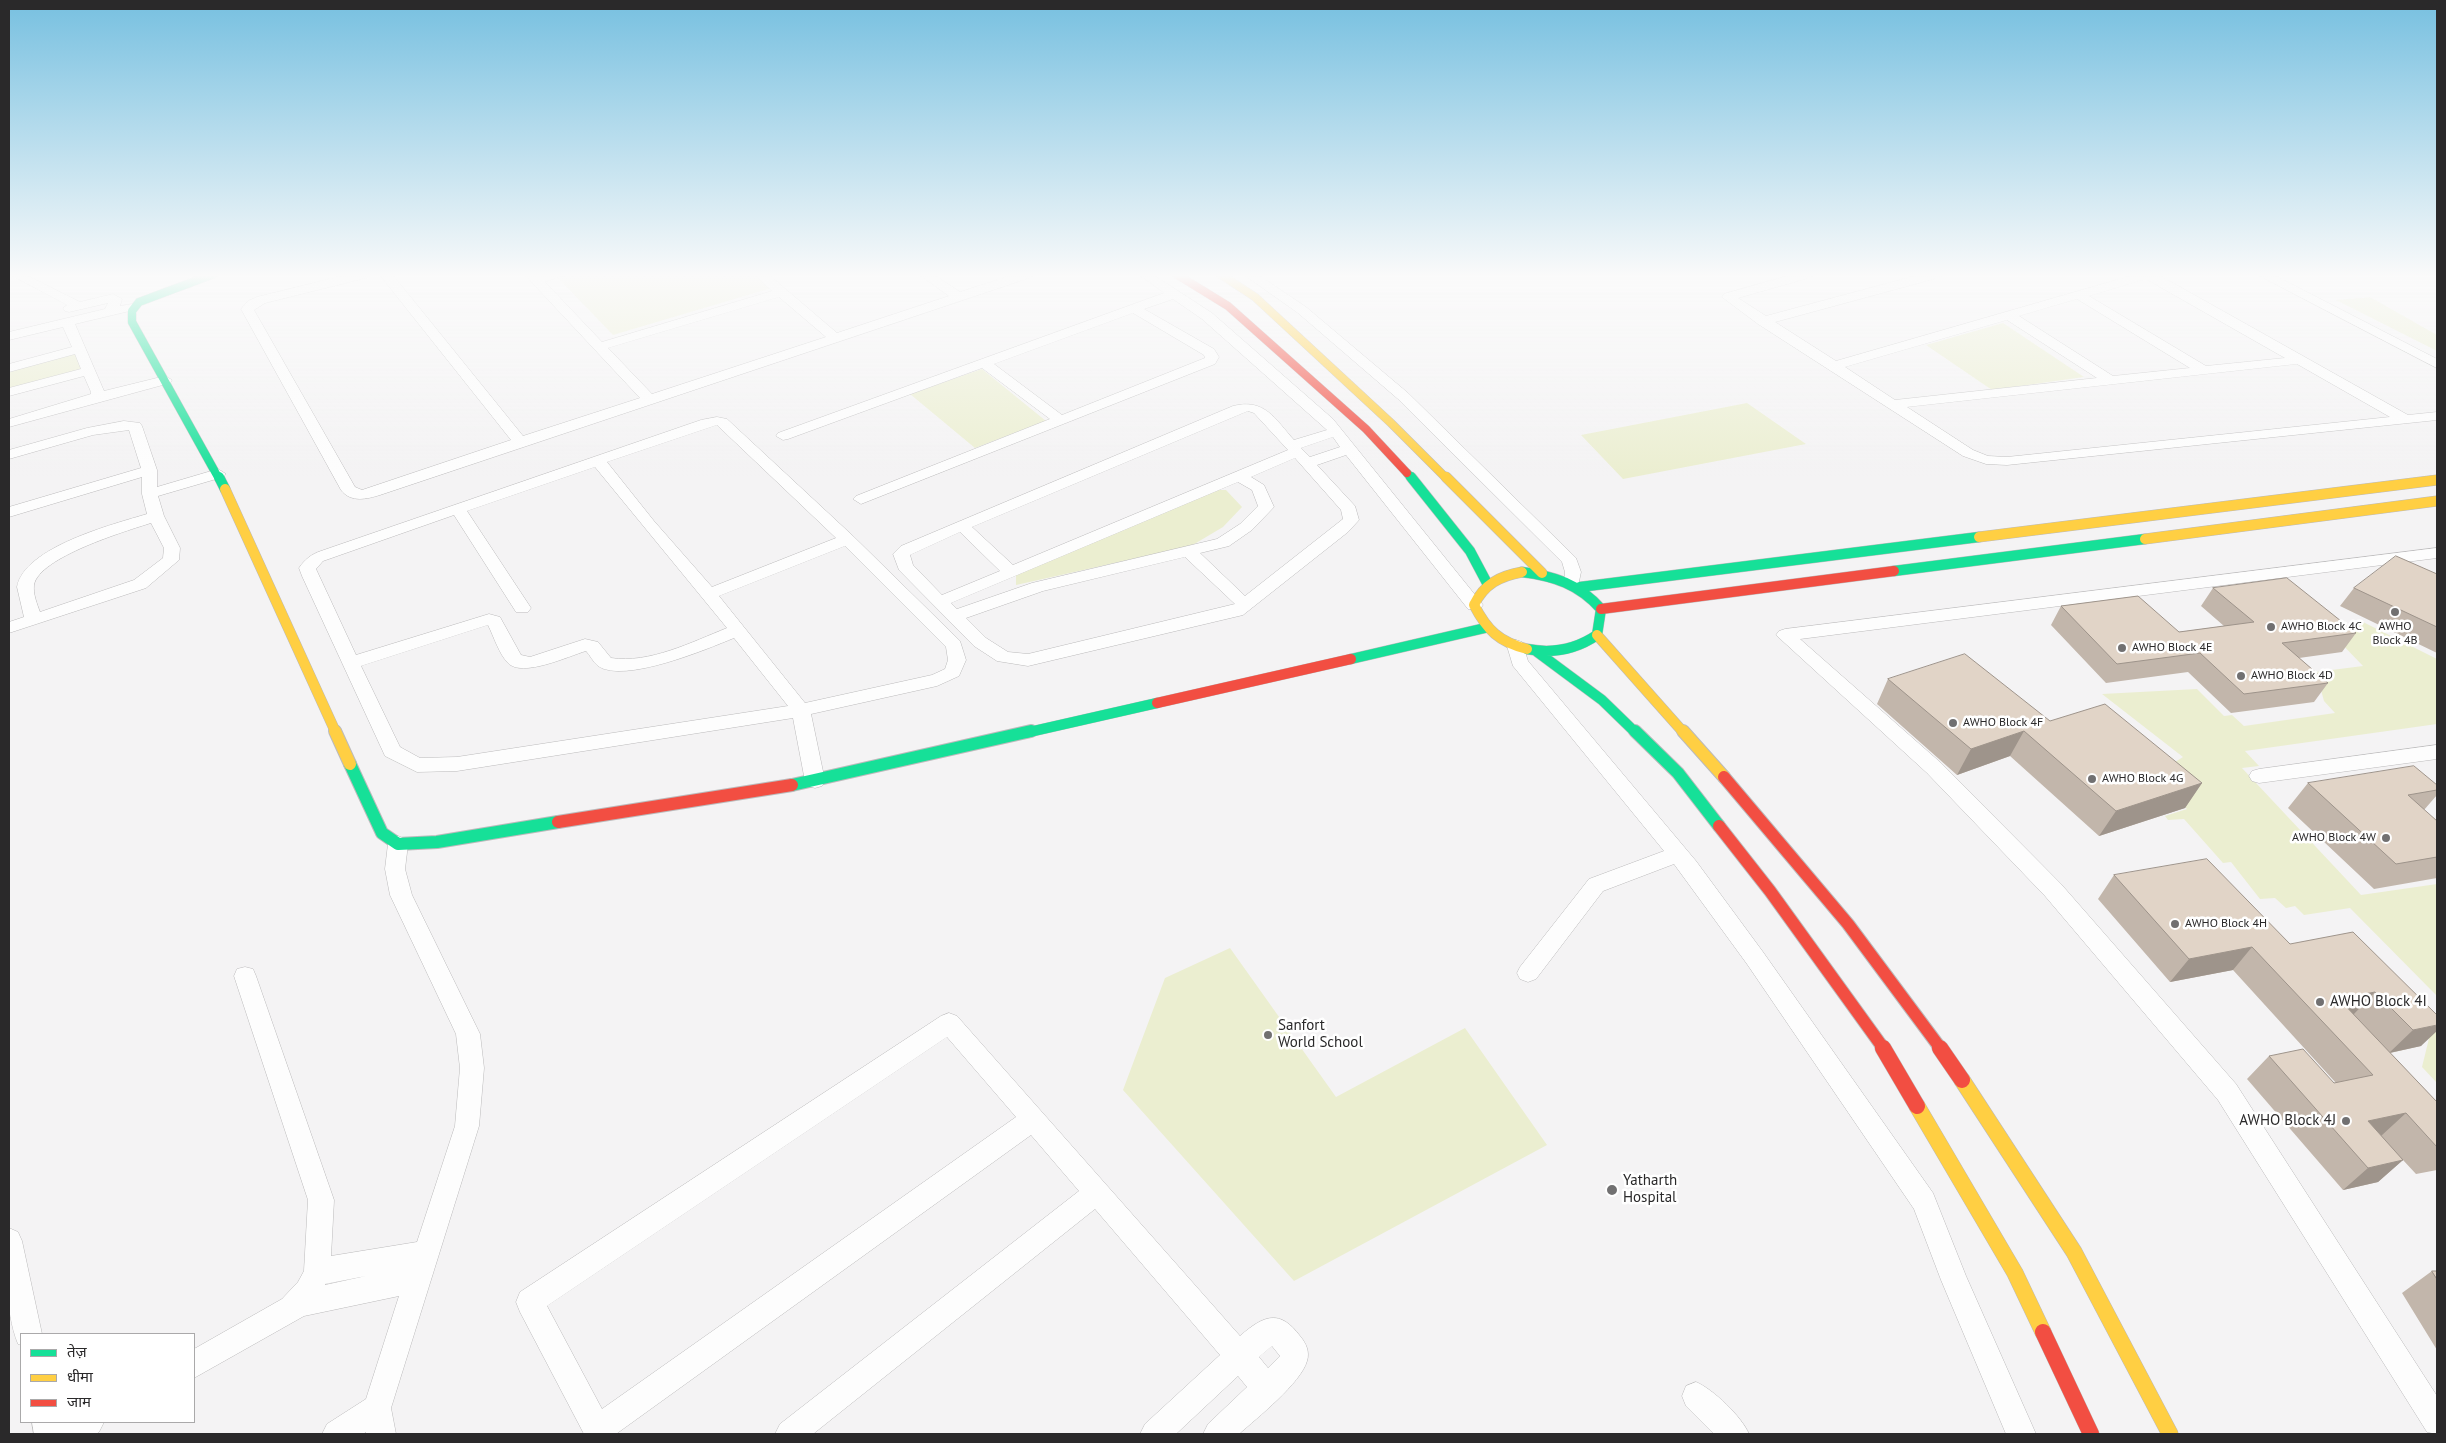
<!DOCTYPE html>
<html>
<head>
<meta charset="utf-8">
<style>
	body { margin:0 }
	#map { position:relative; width:2446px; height:1443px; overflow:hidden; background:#f4f3f4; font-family:"PT Sans","Noto Sans Devanagari",sans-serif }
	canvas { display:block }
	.frame { position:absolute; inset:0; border:10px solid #2a292a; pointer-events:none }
	.legend { position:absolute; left:20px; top:1333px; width:175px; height:90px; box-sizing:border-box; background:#fff; border:1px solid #aaa9aa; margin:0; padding:6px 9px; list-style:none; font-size:15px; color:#2a292a }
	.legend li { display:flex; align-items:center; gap:10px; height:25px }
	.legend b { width:25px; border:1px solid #aaa9aa }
</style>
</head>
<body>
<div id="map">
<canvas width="2446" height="1443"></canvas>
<div class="frame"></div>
<ul class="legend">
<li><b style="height:6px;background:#16e098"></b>तेज़</li>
<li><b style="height:6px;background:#ffcf43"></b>धीमा</li>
<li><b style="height:6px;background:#f24e42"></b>जाम</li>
</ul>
</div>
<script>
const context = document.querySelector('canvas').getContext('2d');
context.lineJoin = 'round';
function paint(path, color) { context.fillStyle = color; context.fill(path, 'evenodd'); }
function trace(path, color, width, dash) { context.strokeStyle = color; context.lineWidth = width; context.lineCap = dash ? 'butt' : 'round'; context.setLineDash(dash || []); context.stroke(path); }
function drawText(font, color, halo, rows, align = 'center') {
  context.font = font + ' "PT Sans",sans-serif'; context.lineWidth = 5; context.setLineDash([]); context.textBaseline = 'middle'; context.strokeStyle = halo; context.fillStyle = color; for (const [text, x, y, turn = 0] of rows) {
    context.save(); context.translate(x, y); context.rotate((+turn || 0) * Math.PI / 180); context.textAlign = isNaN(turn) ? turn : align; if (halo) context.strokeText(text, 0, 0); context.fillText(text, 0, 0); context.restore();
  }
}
paint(new Path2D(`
	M 572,274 L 760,274 L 775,287 L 613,335 L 558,278 Z
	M 2370,297 L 2437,335 L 2437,351 L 2336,300 Z
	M 2003,323 L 2084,377 L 1992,390 L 1926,345 Z
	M 84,349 L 92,370 L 9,392 L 9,368 Z
	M 982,369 L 1046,421 L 975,448 L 910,394 Z
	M 1747,403 L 1806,444 L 1623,479 L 1581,435 Z
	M 1212,490 L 1226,490 L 1242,507 L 1223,527 L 1191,546 L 1016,585 L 1016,573 Z
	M 2363,622 L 2437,659 L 2437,724 L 2245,751 L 2259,766 L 2242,768 L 2361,895 L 2437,884 L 2437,996 L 2350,908 L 2304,915 L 2295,906 L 2286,908 L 2275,898 L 2260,899 L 2231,862 L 2223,863 L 2184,819 L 2168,820 L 2165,816 L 2187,809 L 2175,798 L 2199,789 L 2175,762 L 2183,757 L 2102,694 L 2197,689 L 2224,716 L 2232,715 L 2244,726 L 2335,713 L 2324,701 L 2316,672 L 2363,666 L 2337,639 Z
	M 1230,948 L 1336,1097 L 1465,1028 L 1547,1145 L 1294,1281 L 1123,1090 L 1165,978 Z
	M 2437,1021 L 2437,1083 L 2422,1067 L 2433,1022 Z`), '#ebeed0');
const street = new Path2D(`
	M 9,274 L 24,274 L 80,302 L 113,294 L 122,299 L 120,306 L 138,303 L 140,306 L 138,309 L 75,324 L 104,391 L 165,376 L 172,380 L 170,383 L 9,427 L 9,419 L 91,394 L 91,392 L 84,376 L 9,396 L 9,388 L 81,369 L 75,354 L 9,372 L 9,364 L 72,347 L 63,327 L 9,340 L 9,332 L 105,309 L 108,303 L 69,312 L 65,311 L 63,308 L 67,305 Z
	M 350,274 L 372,274 L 370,277 L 265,303 L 254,310 L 355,487 L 362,490 L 511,440 L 379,274 L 392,274 L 523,436 L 640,398 L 524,274 L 537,274 L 539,276 L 566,274 L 545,282 L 602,342 L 772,291 L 754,274 L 768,274 L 837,333 L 949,296 L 918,274 L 933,274 L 960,292 L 1015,274 L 1034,274 L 1032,277 L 380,495 C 367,499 351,503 341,490 L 241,309 L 248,301 L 257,297 ZM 779,297 L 826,337 L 652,394 L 608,348 Z
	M 1138,274 L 1152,274 L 1212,313 L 1333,419 L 1480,601 L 1483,605 L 1480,609 L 1468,609 L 1346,455 L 1317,465 L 1355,506 L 1359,520 L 1348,532 L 1243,615 L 1028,666 L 997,661 L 974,646 L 899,570 L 893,554 L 901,546 L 1233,406 C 1265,398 1275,419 1294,440 L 1327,430 L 1202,319 L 1173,299 L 1144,309 L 1214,349 L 1219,357 L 1215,364 L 866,502 L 861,504 L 853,499 L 856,496 L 1050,419 L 982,368 L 788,439 L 783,440 L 776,436 L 778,433 L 1164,293 ZM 1133,313 L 1204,355 L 1205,358 L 1062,415 L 994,364 ZM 1248,411 L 1254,413 L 1288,450 L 1013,565 L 972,527 ZM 1333,437 L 1340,447 L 1310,457 L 1301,448 ZM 1295,458 L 1341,510 L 1343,519 L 1245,596 L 1200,553 L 1229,546 L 1252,530 L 1274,507 L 1264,485 L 1251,477 ZM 1238,482 L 1252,490 L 1258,506 L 1240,524 L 1217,539 L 1032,583 L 957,609 L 951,603 ZM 960,532 L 1000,571 L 942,595 L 913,565 L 910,555 ZM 1185,557 L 1235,604 L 1028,654 L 1008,652 L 986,638 L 966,618 L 1043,591 Z
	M 1243,274 L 1257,274 L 1306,307 L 1408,393 L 1576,558 L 1581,572 L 1578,586 L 1566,586 L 1564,582 L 1565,572 L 1562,562 L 1398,399 L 1298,313 Z
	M 1794,274 L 1814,274 L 1812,277 L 1738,298 L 1766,316 L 1922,274 L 1943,274 L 1941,277 L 1775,322 L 1836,361 L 2137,274 L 2157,274 L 2408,415 L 2437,412 L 2437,420 L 2007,465 L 1986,464 L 1963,456 L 1758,324 L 1722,297 L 1724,294 ZM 2146,279 L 2285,358 L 2206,366 L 2089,296 ZM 2077,299 L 2190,368 L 2113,376 L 2019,316 ZM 2007,320 L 2097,378 L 1895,400 L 1845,367 ZM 2297,364 L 2390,417 L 2007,457 L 1988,456 L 1973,450 L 1907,407 Z
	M 2256,274 L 2272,274 L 2437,359 L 2437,368 Z
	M 717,417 L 727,419 L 853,536 L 960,641 L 966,660 L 959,676 L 937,686 L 811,714 L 825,781 L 822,786 L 815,788 L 808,786 L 805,781 L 793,718 L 457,771 L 417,772 L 385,756 L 302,576 L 299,568 C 305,559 312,554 321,551 L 701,420 ZM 717,425 L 836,538 L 712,587 L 654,521 L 607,462 ZM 595,467 L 727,628 C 692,642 649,664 611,658 L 598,642 L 585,639 L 530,657 L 521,655 L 500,617 L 489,614 L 356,655 L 316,569 L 323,561 L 454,515 L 516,612 L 528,612 L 531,608 L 467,511 ZM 845,546 L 946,647 L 948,660 L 945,669 L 932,675 L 805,703 L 719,596 ZM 488,625 C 494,637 499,654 508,663 C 522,678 569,656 586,651 C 590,655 593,662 598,666 C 624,684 707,649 734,638 L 788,706 L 457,757 L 420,758 L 400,747 L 361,666 Z
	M 124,421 L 140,423 L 142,426 L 157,470 L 157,487 L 218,469 L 226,474 L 223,477 L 158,496 L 164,516 L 180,548 L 179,560 L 146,588 L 9,633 L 9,622 L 24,617 L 17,587 C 24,547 114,524 147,514 L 142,494 L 142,477 L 9,517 L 9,507 L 141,468 L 129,430 L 93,435 L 9,459 L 9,450 L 87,428 ZM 151,523 L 164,548 L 163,558 L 134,580 L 40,612 C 37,604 33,594 34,585 C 39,557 126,531 151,523 Z
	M 2437,548 L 2437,558 L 1800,639 L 1941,763 L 2061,884 L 2236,1084 L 2437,1396 L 2437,1434 L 2427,1432 L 2218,1100 L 2045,896 L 1927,773 L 1776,635 L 1779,631 L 1785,629 Z
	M 1516,640 L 1522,642 L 1528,661 L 1696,861 L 1763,952 L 1933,1193 L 1966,1276 L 2036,1434 L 2006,1434 L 1941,1280 L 1914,1209 L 1747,964 L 1674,864 L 1603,891 L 1536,979 L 1528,982 L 1520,979 L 1517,973 L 1520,967 L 1589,879 L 1664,851 L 1513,666 L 1507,646 L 1510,642 Z
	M 2437,745 L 2437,759 L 2259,783 L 2252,781 L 2249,776 L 2252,771 L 2259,769 Z
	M 398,836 L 405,839 L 408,844 L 405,869 L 412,895 L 480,1034 L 484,1068 L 479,1126 L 391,1408 L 396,1434 L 366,1434 L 366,1432 L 363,1434 L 322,1434 L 327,1424 L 366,1399 L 399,1296 L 304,1316 L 194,1378 L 194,1349 L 282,1299 L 298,1282 L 304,1271 L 308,1200 L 234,976 L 237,969 L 245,967 L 253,969 L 256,976 L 334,1200 L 331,1256 L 417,1242 L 455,1126 L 460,1068 L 456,1034 L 390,895 L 385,869 L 388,844 L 391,839 ZM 366,1276 L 325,1285 L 325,1284 Z
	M 949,1013 L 957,1016 L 1240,1336 C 1264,1315 1280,1309 1300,1336 C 1306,1343 1310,1352 1307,1361 C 1301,1383 1257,1418 1239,1434 L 1203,1434 L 1208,1424 L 1247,1387 L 1238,1376 L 1176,1434 L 1140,1434 L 1145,1424 L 1220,1355 L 1095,1209 L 813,1434 L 775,1434 L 780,1424 L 1079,1191 L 1031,1135 L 616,1434 L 584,1434 L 520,1312 L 516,1302 L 520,1292 L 941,1016 ZM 947,1037 L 1016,1117 L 602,1409 L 547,1306 ZM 1272,1346 L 1280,1356 L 1268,1368 L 1259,1357 Z
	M 9,1228 L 18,1232 L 22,1241 L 42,1334 L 21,1334 L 21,1345 L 18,1344 C 4,1309 7,1265 9,1228 Z
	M 1696,1382 C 1713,1389 1742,1417 1749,1434 L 1714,1434 L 1686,1406 L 1682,1396 L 1686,1386 Z
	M 32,1422 L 104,1422 L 99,1432 L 96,1434 L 34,1434 Z`);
const fastFar2 = new Path2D(`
	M 214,274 L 139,302 L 132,311 L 132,322 L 219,479
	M 1407,473 L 1412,479`);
const fastFar1 = new Path2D(`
	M 219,477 L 225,489
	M 1411,477 L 1470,551 L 1487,583
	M 1894,571 L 2145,539
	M 1522,572 C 1554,576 1579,584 1601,609 L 1597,635 C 1575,650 1553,654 1527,649
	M 1580,587 L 1979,537
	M 1536,651 L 1602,700 L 1636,733
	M 1351,659 L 1485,628
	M 1025,733 L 1157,703`);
const fast = new Path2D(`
	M 1635,731 L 1678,773 L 1719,826
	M 350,764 L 382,833 L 398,844 L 437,842 L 558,822
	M 792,785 L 1031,731`);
const slowFar3 = new Path2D(`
	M 1220,274 L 1255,297 L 1391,423 L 1447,479`);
const slowFar2 = new Path2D(`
	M 1446,477 L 1542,573
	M 225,489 L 336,733
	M 1979,537 L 2437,480
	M 2145,539 L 2437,501
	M 1522,572 C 1500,576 1484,584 1474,605 C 1487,630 1499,642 1527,649
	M 1597,635 L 1684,733`);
const slowFar1 = new Path2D(`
	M 335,731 L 350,764
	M 1683,731 L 1724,777`);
const slow = new Path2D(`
	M 1962,1080 L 2074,1252 L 2170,1434
	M 1917,1106 L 2015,1273 L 2043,1332`);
const jamFar3 = new Path2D(`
	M 1176,274 L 1228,306 L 1366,429 L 1407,473`);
const jamFar2 = new Path2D(`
	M 1601,609 L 1894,571
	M 1157,703 L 1351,659`);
const jamFar1 = new Path2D(`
	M 1724,777 L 1848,924 L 1941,1049
	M 558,822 L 792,785
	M 1719,826 L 1770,891 L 1884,1049`);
const jam = new Path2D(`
	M 1883,1048 L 1917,1106
	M 1940,1048 L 1962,1080
	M 2043,1332 L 2091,1434`);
trace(street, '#bbbabb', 1);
trace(fastFar2, '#bbbabb', 9);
trace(fastFar1, '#bbbabb', 11);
trace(fast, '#bbbabb', 14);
trace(slowFar3, '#bbbabb', 9);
trace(slowFar2, '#bbbabb', 11);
trace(slowFar1, '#bbbabb', 14);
trace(slow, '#bbbabb', 17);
trace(jamFar3, '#bbbabb', 9);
trace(jamFar2, '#bbbabb', 11);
trace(jamFar1, '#bbbabb', 14);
trace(jam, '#bbbabb', 17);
paint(street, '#fdfdfd');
trace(fastFar2, '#16e098', 8);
trace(fastFar1, '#16e098', 10);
trace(fast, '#16e098', 12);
trace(slowFar3, '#ffcf43', 8);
trace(slowFar2, '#ffcf43', 10);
trace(slowFar1, '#ffcf43', 12);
trace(slow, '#ffcf43', 16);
trace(jamFar3, '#f24e42', 8);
trace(jamFar2, '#f24e42', 10);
trace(jamFar1, '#f24e42', 12);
trace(jam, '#f24e42', 16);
paint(new Path2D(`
	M 2437,574 L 2437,653 L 2340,606 L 2354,588 Z
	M 2213,588 L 2356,633 L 2342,652 L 2299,658 L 2328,683 L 2314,702 L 2231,713 L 2188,672 L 2106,683 L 2051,625 L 2061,606 L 2179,632 L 2224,626 L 2201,606 Z
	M 1888,679 L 2050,721 L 2202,783 L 2185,808 L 2099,836 L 2010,756 L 1957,775 L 1877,704 Z
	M 2308,783 L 2437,785 L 2437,795 L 2424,810 L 2437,821 L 2437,878 L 2374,889 L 2288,808 Z
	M 2114,875 L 2290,944 L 2437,1015 L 2421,1046 L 2390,1053 L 2437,1102 L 2437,1170 L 2416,1174 L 2403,1160 L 2378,1182 L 2343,1190 L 2247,1079 L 2269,1056 L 2334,1083 L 2336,1083 L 2233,970 L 2170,982 L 2098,899 Z
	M 2432,1271 L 2437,1271 L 2437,1350 L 2402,1293 Z`), '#c2b6ab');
paint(new Path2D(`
	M 2024,731 L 2010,756 L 1957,775 L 1971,749 Z
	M 2202,783 L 2185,808 L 2099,836 L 2116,811 Z
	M 2252,947 L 2233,970 L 2170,982 L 2189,959 Z
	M 2375,992 L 2353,1015 L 2339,999 Z
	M 2437,1025 L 2437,1031 L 2421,1046 L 2389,1053 L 2413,1030 Z
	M 2406,1113 L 2381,1136 L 2368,1121 Z
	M 2403,1160 L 2378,1182 L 2343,1190 L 2368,1168 Z`), '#9e948b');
const building = new Path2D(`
	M 2396,556 L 2437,574 L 2437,627 L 2354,588 Z
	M 2287,578 L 2356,633 L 2282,643 L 2328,683 L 2244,694 L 2200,653 L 2117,664 L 2061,606 L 2138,596 L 2179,632 L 2254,622 L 2213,588 Z
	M 1965,654 L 2050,721 L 2105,704 L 2202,783 L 2116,811 L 2024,731 L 1971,749 L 1888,679 Z
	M 2414,766 L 2437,785 L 2437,790 L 2408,795 L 2437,821 L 2437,857 L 2396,864 L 2308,783 Z
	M 2207,859 L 2290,944 L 2353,932 L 2437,1015 L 2437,1025 L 2413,1030 L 2375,992 L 2339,999 L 2437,1102 L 2437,1147 L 2406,1113 L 2368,1121 L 2403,1160 L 2368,1168 L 2269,1056 L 2303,1049 L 2334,1083 L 2373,1075 L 2252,947 L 2189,959 L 2114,875 Z
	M 2432,1271 L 2437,1271 L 2437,1279 Z`);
paint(building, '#e1d4c7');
trace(building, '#9e948b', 1);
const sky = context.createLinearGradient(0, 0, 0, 476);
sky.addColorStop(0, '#77c0e0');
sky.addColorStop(0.58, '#fafafa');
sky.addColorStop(1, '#fafafa00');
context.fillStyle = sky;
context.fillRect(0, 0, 2446, 476);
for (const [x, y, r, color] of [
	[2395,612,5,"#717071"],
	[2271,627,5,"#717071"],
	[2122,648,5,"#717071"],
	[2241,676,5,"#717071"],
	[1953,723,5,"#717071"],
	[2092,779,5,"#717071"],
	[2386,838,5,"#717071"],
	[2175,924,5,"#717071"],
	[2320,1002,5,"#717071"],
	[1268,1035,5,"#717071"],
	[2346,1121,5,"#717071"],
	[1612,1190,6,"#717071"]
]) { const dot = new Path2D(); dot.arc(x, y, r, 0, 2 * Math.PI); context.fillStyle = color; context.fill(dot); trace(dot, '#fff', 2); }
drawText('12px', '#2a292a', '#fff', [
	["AWHO Block 4C",2281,627],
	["AWHO",2395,627,"center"],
	["Block 4B",2395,641,"center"],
	["AWHO Block 4E",2132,648],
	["AWHO Block 4D",2251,676],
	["AWHO Block 4F",1963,723],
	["AWHO Block 4G",2102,779],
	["AWHO Block 4W",2376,838,"right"],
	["AWHO Block 4H",2185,924]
], 'left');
drawText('15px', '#2a292a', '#fff', [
	["AWHO Block 4I",2330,1002],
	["Sanfort",1278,1026],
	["World School",1278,1043],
	["AWHO Block 4J",2336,1121,"right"],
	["Yatharth",1623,1181],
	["Hospital",1623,1198]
], 'left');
</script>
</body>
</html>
